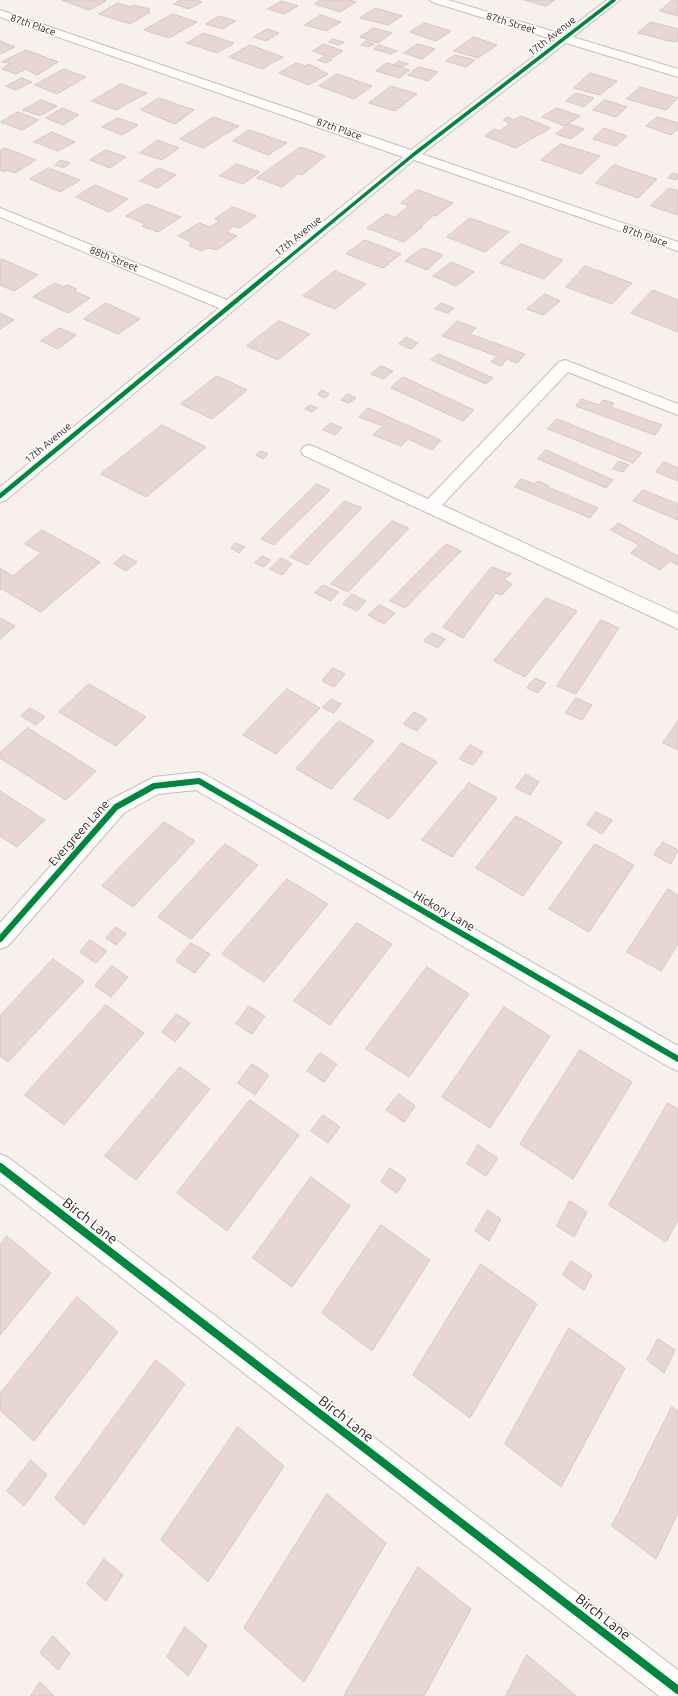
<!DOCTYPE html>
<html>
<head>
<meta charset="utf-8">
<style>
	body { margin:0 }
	canvas { display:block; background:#f8f0ed }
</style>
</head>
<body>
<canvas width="678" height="1696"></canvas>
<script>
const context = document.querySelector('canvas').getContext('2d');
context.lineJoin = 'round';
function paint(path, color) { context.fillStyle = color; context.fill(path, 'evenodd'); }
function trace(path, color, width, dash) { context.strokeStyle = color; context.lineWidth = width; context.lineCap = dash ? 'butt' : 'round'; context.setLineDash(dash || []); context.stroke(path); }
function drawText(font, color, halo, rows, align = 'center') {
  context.font = font + ' Ubuntu,sans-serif'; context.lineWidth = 3; context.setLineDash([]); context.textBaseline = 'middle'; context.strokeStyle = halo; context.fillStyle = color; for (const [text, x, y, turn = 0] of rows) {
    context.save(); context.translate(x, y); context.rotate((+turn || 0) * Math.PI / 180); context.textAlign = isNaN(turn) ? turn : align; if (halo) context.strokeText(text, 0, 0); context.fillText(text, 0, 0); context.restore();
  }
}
const building = new Path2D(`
	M 62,0 L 102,0 L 106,1 L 89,10 Z
	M 181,0 L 196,0 L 202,2 L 189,9 L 174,4 Z
	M 321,0 L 350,0 L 356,2 L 340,12 L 315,4 Z
	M 525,0 L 555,0 L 546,6 Z
	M 673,0 L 678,0 L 678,16 L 660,11 Z
	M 282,1 L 298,6 L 284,14 L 268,9 Z
	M 118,3 L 130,7 L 134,5 L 150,9 L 147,11 L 150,12 L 130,24 L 99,14 Z
	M 376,8 L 402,16 L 388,25 L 360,18 Z
	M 173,14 L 197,22 L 169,38 L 144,30 Z
	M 321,15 L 341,22 L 326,31 L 305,25 Z
	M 220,16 L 236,21 L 222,29 L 206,24 Z
	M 651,22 L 678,29 L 678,41 L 673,42 L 638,33 Z
	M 425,23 L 451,31 L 436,41 L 410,32 Z
	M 374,28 L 392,33 L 378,43 L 360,37 Z
	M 268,29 L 279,33 L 266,41 L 254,37 Z
	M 204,33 L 234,43 L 217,53 L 187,43 Z
	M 474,37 L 497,45 L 478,58 L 454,51 Z
	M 333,39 L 344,42 L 339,45 L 329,42 Z
	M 0,41 L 15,47 L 0,54 Z
	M 366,41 L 374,44 L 369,47 L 361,45 Z
	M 324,44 L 343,51 L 332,58 L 313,51 Z
	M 418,44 L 435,49 L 422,59 L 404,53 Z
	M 250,45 L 283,57 L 262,69 L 229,57 Z
	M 379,45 L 397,51 L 391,54 L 374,49 Z
	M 26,50 L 58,62 L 37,75 L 26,69 L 16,74 L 2,69 L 10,63 L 2,62 Z
	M 455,55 L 475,60 L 466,67 L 446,61 Z
	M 324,57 L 332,60 L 326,63 L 318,60 Z
	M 399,61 L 408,64 L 401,67 L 394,65 Z
	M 297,63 L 305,66 L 309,64 L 328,74 L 309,85 L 279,73 Z
	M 387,63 L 401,67 L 410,70 L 399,78 L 376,71 Z
	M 419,67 L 438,72 L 428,81 L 408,75 Z
	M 64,69 L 86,77 L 57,94 L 35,85 Z
	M 590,73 L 617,81 L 600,95 L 574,88 Z
	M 337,74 L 372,86 L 354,99 L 319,86 Z
	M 22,78 L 32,82 L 16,90 L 6,86 Z
	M 121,84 L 147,93 L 116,110 L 92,101 Z
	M 391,86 L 417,94 L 395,111 L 369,103 Z
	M 640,87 L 678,98 L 666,110 L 627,99 Z
	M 576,93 L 594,98 L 584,107 L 566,101 Z
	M 159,98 L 194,110 L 175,124 L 141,110 Z
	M 41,100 L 57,106 L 40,116 L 23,110 Z
	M 605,100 L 627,107 L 616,117 L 593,110 Z
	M 63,108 L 79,115 L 63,125 L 46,118 Z
	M 557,108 L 580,116 L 565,126 L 542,117 Z
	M 18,112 L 39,120 L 22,130 L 1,122 Z
	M 521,116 L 551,128 L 515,148 L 485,136 L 494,129 L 499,131 L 510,124 L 503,120 L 507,117 L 513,120 Z
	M 214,117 L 239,126 L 203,148 L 180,139 Z
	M 658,117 L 678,123 L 678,129 L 671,135 L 646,126 Z
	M 118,118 L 138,125 L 122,135 L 102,127 Z
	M 569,124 L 584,129 L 571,139 L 556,134 Z
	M 604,128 L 627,136 L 616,146 L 593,139 Z
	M 249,130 L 287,143 L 268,155 L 233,141 Z
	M 52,132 L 75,142 L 58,151 L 34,142 Z
	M 158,140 L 179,148 L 162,160 L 140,153 Z
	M 561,144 L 600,156 L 581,174 L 541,160 Z
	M 301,147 L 325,156 L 302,175 L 298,174 L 282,187 L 257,178 Z
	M 5,148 L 36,160 L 15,173 L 7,170 L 4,172 L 0,170 L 0,151 Z
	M 106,150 L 126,157 L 110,168 L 90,160 Z
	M 61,160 L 70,163 L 64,168 L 55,165 Z
	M 237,164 L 260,172 L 243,184 L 220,176 Z
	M 614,165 L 657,179 L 638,198 L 596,183 Z
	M 49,168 L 80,180 L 60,192 L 30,179 Z
	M 159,168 L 176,175 L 158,188 L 140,181 Z
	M 673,173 L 678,175 L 677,180 L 668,178 Z
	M 95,185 L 128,199 L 109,212 L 76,197 Z
	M 669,188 L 678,191 L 678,215 L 651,206 Z
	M 418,190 L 453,203 L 436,216 L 434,215 L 420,227 L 422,227 L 404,242 L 367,228 L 386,214 L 395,217 L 409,206 L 401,203 Z
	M 147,204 L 181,217 L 158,232 L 142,226 L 145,224 L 126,216 Z
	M 233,207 L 257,216 L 239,228 L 234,226 L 226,232 L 237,236 L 217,250 L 208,248 L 202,251 L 189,246 L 191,242 L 178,236 L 199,223 L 210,227 L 220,221 L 215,219 Z
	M 470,218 L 509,232 L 485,252 L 447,237 Z
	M 365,240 L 401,254 L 383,268 L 346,254 Z
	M 521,244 L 563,260 L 544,279 L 500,263 Z
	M 423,248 L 443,255 L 427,270 L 405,261 Z
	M 2,259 L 38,275 L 14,291 L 0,285 L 0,260 Z
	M 452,262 L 474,272 L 456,286 L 433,276 Z
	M 585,266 L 632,283 L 612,304 L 566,287 Z
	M 335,271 L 366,284 L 335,309 L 303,296 Z
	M 55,283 L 63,287 L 67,285 L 77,289 L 74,291 L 90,298 L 68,313 L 33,297 Z
	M 653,290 L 678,300 L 678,332 L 631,313 Z
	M 545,294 L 560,301 L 543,315 L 527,309 Z
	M 106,303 L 140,319 L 118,334 L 84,319 Z
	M 441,303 L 454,308 L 448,313 L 435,309 Z
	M 0,313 L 14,320 L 0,329 Z
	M 279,321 L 310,334 L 278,360 L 247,346 Z
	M 457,321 L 476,328 L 470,334 L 525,354 L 517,363 L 507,359 L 501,366 L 491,362 L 497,356 L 442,336 Z
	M 59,328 L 76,335 L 58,349 L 41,341 Z
	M 406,337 L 418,343 L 411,349 L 399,344 Z
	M 439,354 L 493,378 L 486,384 L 431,360 Z
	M 381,366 L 393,371 L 383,379 L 371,374 Z
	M 217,376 L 247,390 L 212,419 L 181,404 Z
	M 403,377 L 474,410 L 463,421 L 391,388 Z
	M 322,390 L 329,394 L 325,398 L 318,395 Z
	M 348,394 L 356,398 L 349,403 L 341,400 Z
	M 582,399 L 599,405 L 603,400 L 614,403 L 611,407 L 662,425 L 655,435 L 576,406 Z
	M 310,405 L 317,408 L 312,412 L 305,409 Z
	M 368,408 L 441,440 L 432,450 L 408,439 L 401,446 L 373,435 L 383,426 L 359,417 Z
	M 557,419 L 642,453 L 633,463 L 548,429 Z
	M 331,423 L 342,428 L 335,435 L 323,430 Z
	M 162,425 L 206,447 L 146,497 L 101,474 Z
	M 546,450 L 613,480 L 606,488 L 538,459 Z
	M 261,451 L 268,454 L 263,459 L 256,455 Z
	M 619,461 L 629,465 L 623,472 L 613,469 Z
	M 664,462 L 678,468 L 678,481 L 656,472 Z
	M 521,479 L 534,484 L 538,481 L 549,486 L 548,487 L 598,508 L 590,518 L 515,487 Z
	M 317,484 L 330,490 L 274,545 L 261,539 Z
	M 643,490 L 678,504 L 678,520 L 633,501 Z
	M 345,501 L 362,508 L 307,565 L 290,557 Z
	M 392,521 L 409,528 L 348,592 L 331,584 Z
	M 618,523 L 678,556 L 678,565 L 670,561 L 660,570 L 631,553 L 639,545 L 611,530 Z
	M 42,530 L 100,562 L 41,612 L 2,589 L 0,590 L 0,568 L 13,576 L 41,553 L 25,544 Z
	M 236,543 L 245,547 L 239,553 L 231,548 Z
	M 446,544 L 461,551 L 405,608 L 390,601 Z
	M 124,555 L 137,562 L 126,571 L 114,564 Z
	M 262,556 L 271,560 L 264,567 L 255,563 Z
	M 281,558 L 292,564 L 282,575 L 270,569 Z
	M 492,567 L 511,574 L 504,579 L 512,584 L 502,595 L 496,593 L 463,638 L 443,627 Z
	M 323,585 L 339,592 L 331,601 L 315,593 Z
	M 352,594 L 366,601 L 357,611 L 343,604 Z
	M 546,598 L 577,611 L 525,677 L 494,661 Z
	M 380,605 L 395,613 L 384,624 L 368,615 Z
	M 0,618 L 15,626 L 0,639 Z
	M 601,620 L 619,628 L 576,694 L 557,686 Z
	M 432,633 L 445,639 L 438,648 L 424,641 Z
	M 333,668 L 345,674 L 334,687 L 322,681 Z
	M 535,678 L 546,683 L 538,693 L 527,688 Z
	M 89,684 L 146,717 L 116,746 L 59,712 Z
	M 287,689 L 320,708 L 276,754 L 243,735 Z
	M 576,698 L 592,705 L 582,720 L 566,713 Z
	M 331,699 L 341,704 L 334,713 L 323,708 Z
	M 30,708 L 45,717 L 36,725 L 21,716 Z
	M 414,712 L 427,719 L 417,731 L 404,724 Z
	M 339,721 L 374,741 L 331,789 L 296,769 Z
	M 678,721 L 678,750 L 663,743 Z
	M 28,728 L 96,771 L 66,800 L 0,758 L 0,753 Z
	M 402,743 L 437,762 L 389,819 L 354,799 Z
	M 470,745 L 483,752 L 473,765 L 460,759 Z
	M 526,774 L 539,782 L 530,795 L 516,788 Z
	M 469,783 L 497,798 L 452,857 L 422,840 Z
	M 0,791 L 45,820 L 17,847 L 0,836 Z
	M 596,812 L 612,820 L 602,834 L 587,825 Z
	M 516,816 L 562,842 L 523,896 L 476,868 Z
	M 164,822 L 195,841 L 133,907 L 102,886 Z
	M 663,842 L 678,850 L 671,864 L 654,855 Z
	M 225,844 L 258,865 L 191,939 L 158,917 Z
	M 595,844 L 634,865 L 589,932 L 549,909 Z
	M 287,879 L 328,904 L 264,982 L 222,954 Z
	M 668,889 L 678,895 L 678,944 L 661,971 L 627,952 Z
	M 357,923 L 392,944 L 330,1025 L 294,1001 Z
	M 116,927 L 126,934 L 116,945 L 106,938 Z
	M 90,940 L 107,951 L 96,963 L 80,952 Z
	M 191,943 L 210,954 L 195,973 L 176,961 Z
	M 53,959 L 84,981 L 8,1062 L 0,1056 L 0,1016 Z
	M 112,966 L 128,977 L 111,997 L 95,986 Z
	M 427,967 L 469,994 L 409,1077 L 366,1049 Z
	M 106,1005 L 144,1033 L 64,1125 L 25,1095 Z
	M 249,1006 L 265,1016 L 252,1034 L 236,1024 Z
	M 504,1007 L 550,1036 L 490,1128 L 442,1097 Z
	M 177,1014 L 190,1023 L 175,1042 L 162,1032 Z
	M 580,1050 L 632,1082 L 573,1179 L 520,1144 Z
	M 320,1053 L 337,1064 L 324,1082 L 307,1071 Z
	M 252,1064 L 269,1075 L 255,1095 L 238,1083 Z
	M 180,1067 L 210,1089 L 136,1180 L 105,1156 Z
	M 399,1094 L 415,1106 L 404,1122 L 386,1110 Z
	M 250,1100 L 299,1135 L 227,1231 L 177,1193 Z
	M 668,1103 L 678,1109 L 678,1220 L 666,1242 L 609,1205 Z
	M 323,1115 L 340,1127 L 328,1143 L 311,1131 Z
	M 478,1145 L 498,1158 L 486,1176 L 467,1164 Z
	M 390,1168 L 406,1179 L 397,1193 L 381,1182 Z
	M 311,1177 L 350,1206 L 292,1287 L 253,1258 Z
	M 570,1201 L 587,1212 L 574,1237 L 557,1226 Z
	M 488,1210 L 501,1219 L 489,1241 L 475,1231 Z
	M 381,1225 L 430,1260 L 372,1351 L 322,1313 Z
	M 7,1236 L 51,1273 L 0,1335 L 0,1245 Z
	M 571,1261 L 592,1275 L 584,1290 L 563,1275 Z
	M 481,1264 L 537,1304 L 470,1418 L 413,1375 Z
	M 77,1297 L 118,1332 L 34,1441 L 0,1410 L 0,1394 Z
	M 569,1328 L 625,1368 L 561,1487 L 505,1444 Z
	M 658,1339 L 675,1350 L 664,1373 L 647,1360 Z
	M 156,1360 L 185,1384 L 84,1525 L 55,1498 Z
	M 672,1407 L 678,1411 L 678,1513 L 656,1559 L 612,1526 Z
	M 238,1427 L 284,1466 L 208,1582 L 161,1540 Z
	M 31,1460 L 47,1475 L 24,1506 L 7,1491 Z
	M 327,1494 L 386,1543 L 304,1682 L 244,1628 Z
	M 104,1559 L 123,1575 L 106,1601 L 87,1584 Z
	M 418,1567 L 471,1609 L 424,1696 L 344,1696 Z
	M 185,1627 L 207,1646 L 188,1676 L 167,1657 Z
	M 53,1636 L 70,1653 L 58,1670 L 40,1653 Z
	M 527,1655 L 576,1696 L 506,1696 Z
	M 40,1682 L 54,1696 L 31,1696 Z`);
paint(building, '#e8d6d0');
trace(building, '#d3c8c5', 1);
const minor = new Path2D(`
	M 430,0 L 448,0 L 562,34 L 607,0 L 620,0 L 573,37 L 678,69 L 678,77 L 566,43 L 422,154 L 678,242 L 678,251 L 414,160 L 6,500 L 0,502 L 0,487 L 219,308 L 0,217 L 0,208 L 227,300 L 403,157 L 0,17 L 0,10 L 411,150 L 555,40 L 432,2 Z
	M 565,360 L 678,404 L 678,415 L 568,372 L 442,505 L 678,614 L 678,629 L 303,455 L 301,451 L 303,447 L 309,445 L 315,447 L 428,499 L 559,362 Z
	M 199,772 L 206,775 L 678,1046 L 678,1071 L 669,1067 L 196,790 L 158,794 L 124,813 L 8,946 L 0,949 L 0,923 L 108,801 L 154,777 Z
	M 0,1154 L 9,1158 L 678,1670 L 678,1696 L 659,1696 L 0,1183 Z`);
trace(minor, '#c8bdba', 2);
paint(minor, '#fefdfc');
trace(new Path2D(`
	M 270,273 L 413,155 L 614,0`), '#00873e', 3.5);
trace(new Path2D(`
	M 0,496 L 271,272`), '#00873e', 4.5);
trace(new Path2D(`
	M 0,939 L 116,807 L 154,786 L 199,781 L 678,1059`), '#00873e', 6);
trace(new Path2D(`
	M 0,1167 L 678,1690`), '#00873e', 8);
drawText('10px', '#2b1d19', '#fefefe', [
	["87th Street",511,23,17],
	["87th Place",33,25,19],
	["17th Avenue",552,36,-38],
	["87th Place",339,129,19],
	["17th Avenue",298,236,-39],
	["87th Place",645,236,19],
	["88th Street",114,259,22],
	["17th Avenue",48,443,-40]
]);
drawText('12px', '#2b1d19', '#fefefe', [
	["Evergreen Lane",79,833,-48],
	["Hickory Lane",444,911,30]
]);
drawText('14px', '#2b1d19', '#fefefe', [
	["Birch Lane",90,1221,38],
	["Birch Lane",346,1419,38],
	["Birch Lane",603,1617,38]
]);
</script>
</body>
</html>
